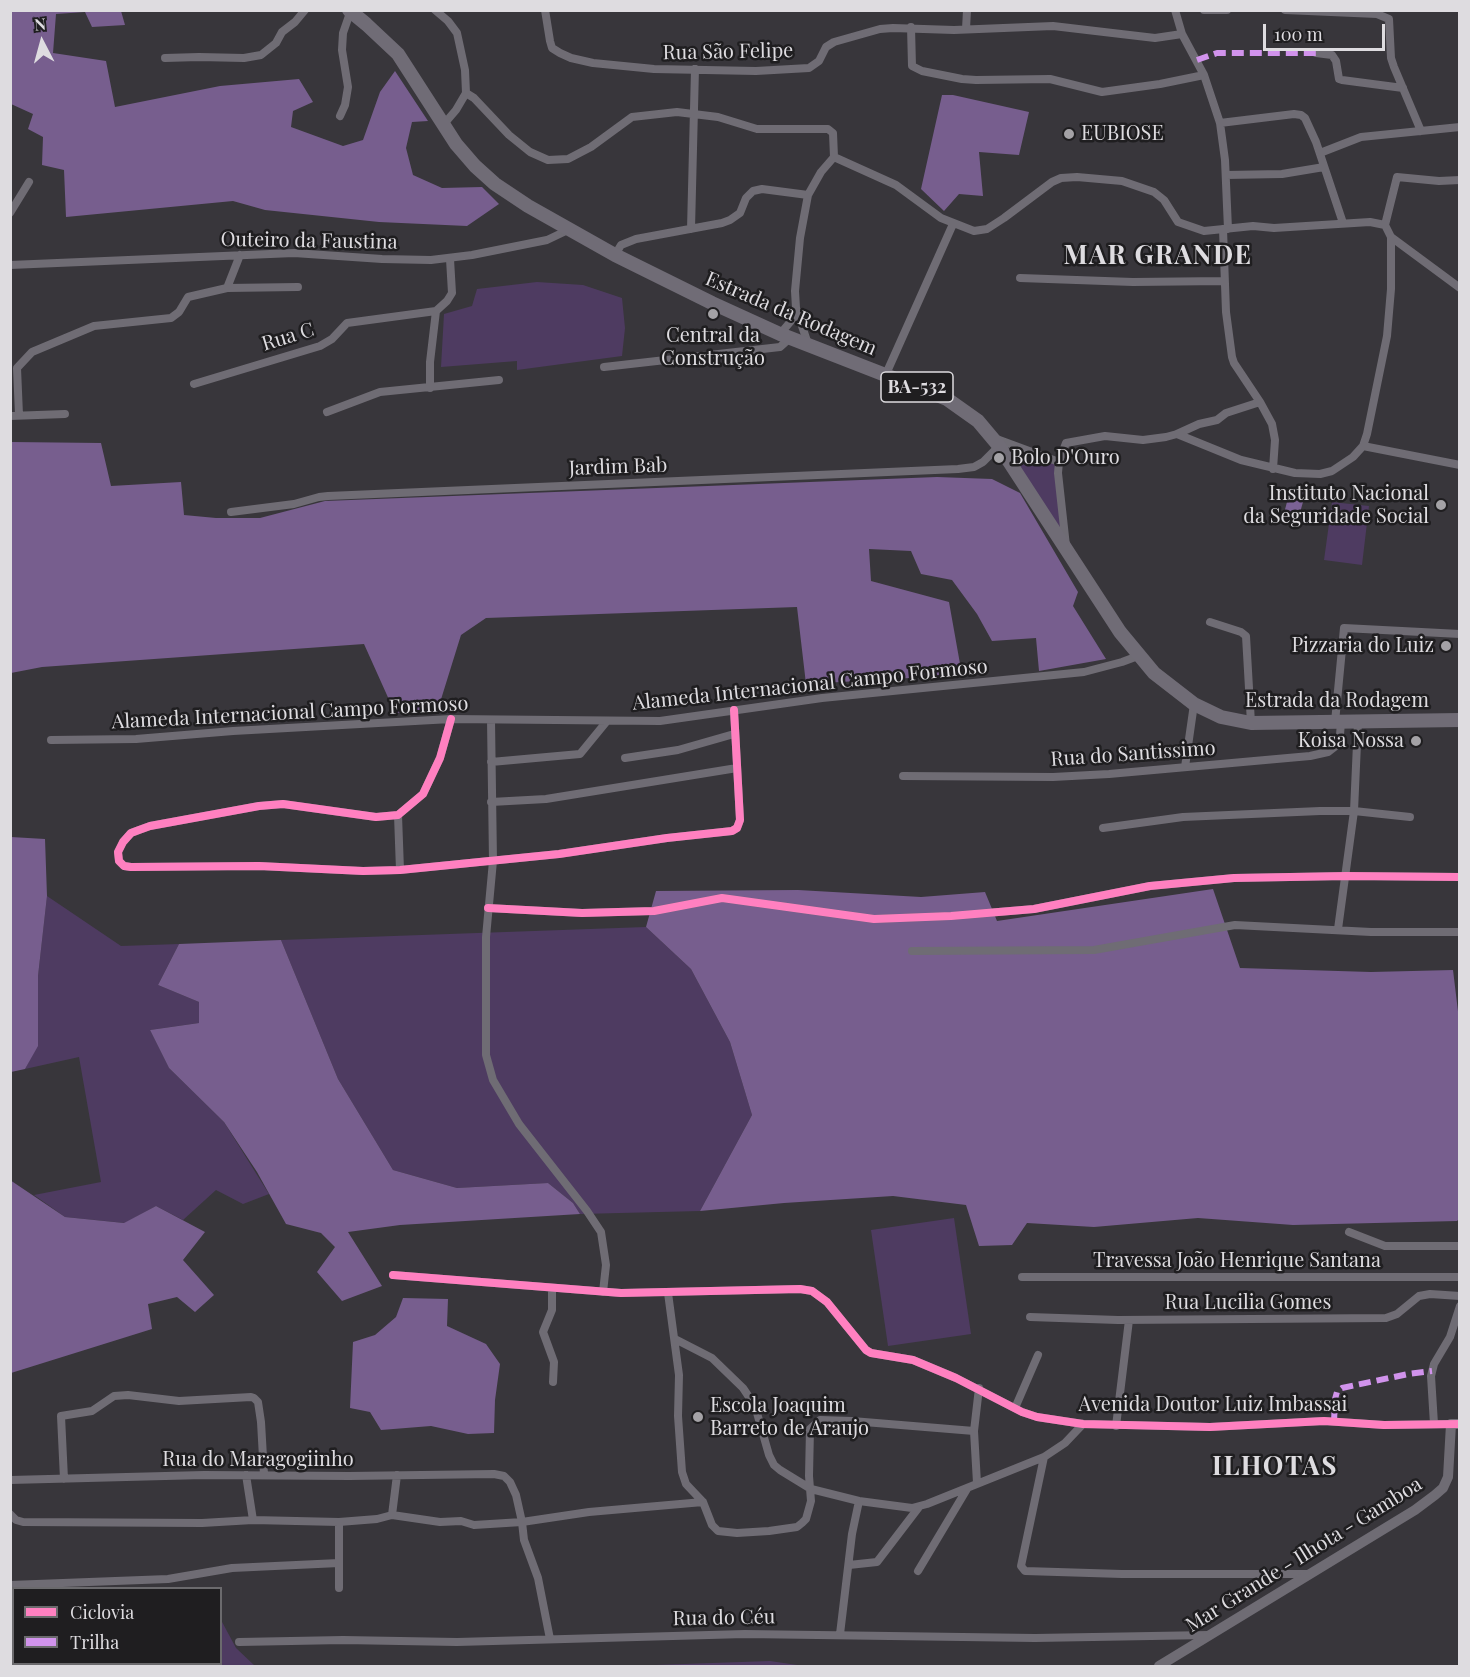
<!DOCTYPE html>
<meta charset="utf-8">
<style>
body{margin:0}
#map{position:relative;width:1470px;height:1677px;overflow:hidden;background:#38363b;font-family:"Playfair Display",serif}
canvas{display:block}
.frame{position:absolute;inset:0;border:12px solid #dedce0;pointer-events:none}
.legend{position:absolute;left:12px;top:1587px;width:210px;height:78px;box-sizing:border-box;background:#1f1e20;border:2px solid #6b6a6d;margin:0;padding:8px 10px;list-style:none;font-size:18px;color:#dedce0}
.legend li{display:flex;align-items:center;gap:12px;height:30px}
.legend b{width:30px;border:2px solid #6b6a6d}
.north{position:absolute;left:12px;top:12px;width:60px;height:60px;-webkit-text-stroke:4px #1f1e20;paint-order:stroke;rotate:354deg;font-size:16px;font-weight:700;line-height:24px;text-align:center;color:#dedce0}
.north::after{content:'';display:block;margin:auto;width:21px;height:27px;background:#dedce0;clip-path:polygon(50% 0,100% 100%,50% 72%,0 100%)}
.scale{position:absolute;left:1263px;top:24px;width:122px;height:27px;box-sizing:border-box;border:3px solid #dedce0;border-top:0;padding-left:8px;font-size:18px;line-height:21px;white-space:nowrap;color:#dedce0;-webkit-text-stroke:4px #1f1e20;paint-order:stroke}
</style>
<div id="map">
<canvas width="1470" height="1677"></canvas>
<div class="frame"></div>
<ul class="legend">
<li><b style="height:8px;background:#ff80c0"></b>Ciclovia</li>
<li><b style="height:8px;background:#d193ec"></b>Trilha</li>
</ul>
<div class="north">N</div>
<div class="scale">100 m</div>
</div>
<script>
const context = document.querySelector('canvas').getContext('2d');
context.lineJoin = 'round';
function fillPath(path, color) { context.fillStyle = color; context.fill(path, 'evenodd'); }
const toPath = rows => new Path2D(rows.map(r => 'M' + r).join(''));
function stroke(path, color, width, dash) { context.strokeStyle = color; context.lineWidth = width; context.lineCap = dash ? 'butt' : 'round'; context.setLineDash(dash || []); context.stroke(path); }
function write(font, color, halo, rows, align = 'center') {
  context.font = font + ' "Playfair Display",serif'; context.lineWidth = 5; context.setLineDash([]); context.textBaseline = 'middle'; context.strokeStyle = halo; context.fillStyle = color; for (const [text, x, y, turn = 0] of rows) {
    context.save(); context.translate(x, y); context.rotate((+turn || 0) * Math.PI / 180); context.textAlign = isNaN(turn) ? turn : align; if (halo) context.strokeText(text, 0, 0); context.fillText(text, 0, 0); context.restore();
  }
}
fillPath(toPath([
 [537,282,583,285,622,298,625,328,622,356,517,370,517,361,441,367,444,314,472,306,477,289],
 [1020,452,1054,462,1060,495,1062,528,1058,529,1011,455],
 [1332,502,1369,506,1362,565,1324,560],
 [47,896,121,946,179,944,158,985,199,1002,199,1023,150,1030,169,1068,224,1122,269,1194,243,1204,216,1190,183,1220,156,1206,125,1223,65,1217,34,1195,101,1182,79,1057,25,1069,37,1046,38,976],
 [646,927,691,969,730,1042,752,1115,700,1211,580,1214,573,1203,548,1183,457,1188,393,1170,338,1079,281,940],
 [954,1218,971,1334,888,1346,871,1230],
 [10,1611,13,1611,14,1664,220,1664,221,1620,236,1648,255,1666,11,1666],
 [770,1661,804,1666,626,1666]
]), '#4e3b61');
fillPath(toPath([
 [11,10,121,11,125,25,92,27,85,12,56,14,53,53,106,61,115,107,220,86,299,79,313,102,293,111,291,127,343,146,363,140,380,92,395,71,428,121,412,122,406,148,413,175,442,188,482,187,499,204,467,226,379,222,265,210,233,201,66,217,64,170,42,165,43,137,28,129,33,114,11,104],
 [942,95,953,95,1029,112,1019,155,979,152,983,196,959,194,944,211,921,189],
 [11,442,101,443,111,486,181,482,184,515,216,518,260,518,325,501,937,477,992,479,1020,493,1078,592,1073,606,1106,659,1039,671,1036,638,992,641,977,614,952,580,921,574,911,551,869,549,871,581,949,602,962,675,806,684,797,607,486,618,461,635,438,709,395,713,364,644,42,667,11,673],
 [11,837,45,839,47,896,38,976,38,1046,25,1069,11,1072],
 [1213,889,1240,968,1371,972,1453,970,1460,1028,1459,1219,1457,1221,1293,1225,1198,1218,1094,1227,1027,1223,1012,1245,979,1246,966,1205,893,1196,784,1203,700,1211,752,1115,730,1042,691,969,646,927,656,891,798,890,921,897,985,892,997,921],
 [281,940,338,1079,393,1170,457,1188,548,1183,573,1203,580,1214,400,1225,348,1232,382,1286,342,1301,317,1272,335,1247,321,1233,286,1224,257,1172,224,1122,169,1068,150,1030,199,1023,199,1002,158,985,179,944],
 [10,1180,65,1217,124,1223,156,1206,205,1232,183,1260,214,1295,195,1312,177,1297,148,1304,152,1329,11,1373],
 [403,1298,448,1299,447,1326,486,1344,500,1364,495,1400,494,1433,468,1434,431,1426,381,1430,370,1412,350,1408,353,1342,375,1335,396,1317]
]), '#775e8e');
fillPath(toPath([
 [1291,487,1306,491,1298,520,1283,517]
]), '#7b6295');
stroke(toPath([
 [435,10,448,21,457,33,465,70,466,93,456,110,444,124],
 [545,10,550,41,552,48,560,53,571,58,593,63,654,69,756,71,809,68,819,61,826,47,834,42,880,29,893,28,954,30,1053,26,1155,38,1182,34],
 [1175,10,1182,34,1204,75,1220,123,1225,160,1228,229],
 [1204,10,1227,10],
 [1285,10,1377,14,1389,19,1391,58,1394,67,1421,131],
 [911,27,912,66,922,71,962,79,976,80,1050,79,1102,92,1160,84,1204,75],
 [966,29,967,10],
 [1316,53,1332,55,1336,61,1339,79,1342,80,1403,88],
 [165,58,199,57,244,58,261,55,276,43,282,32,295,22,305,10],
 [466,93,474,98,509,135,530,152,548,160,568,159,591,147,632,117,677,112,718,117,757,129,828,129,833,133,834,157],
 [340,116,345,105,348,87,342,50,343,33,351,10],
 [1220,123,1294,114,1301,115,1305,118,1316,142,1343,223],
 [1320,153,1361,137,1460,127],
 [834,157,896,185,941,218,974,231,987,229,1004,218,1052,182,1061,178,1077,177,1122,181,1154,192,1164,200,1178,222,1204,231,1253,226,1274,228,1370,222,1385,225],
 [1226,175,1282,174,1324,167],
 [1460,180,1439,181,1397,177,1385,225,1391,237,1460,288],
 [10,213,29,182],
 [691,229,695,69],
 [1223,229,1226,312,1232,357,1234,363,1260,402,1272,424,1275,440,1273,469],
 [615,255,621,245,636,239,722,223,730,220,740,213,746,198,753,191,762,189,808,195],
 [10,265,294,253,382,259,431,260,472,255,547,240,568,230],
 [1020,278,1133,282,1224,281],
 [227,288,298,287],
 [780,334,797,314],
 [808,344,796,308,795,291,800,238,808,195,821,172,834,157],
 [604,367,780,347,790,338],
 [886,374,953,224],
 [194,384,320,346,332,339,347,323,436,311,447,301,452,293,450,259],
 [430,388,430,362,436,311],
 [327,412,380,392,499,380],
 [19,415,17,368,32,352,94,326,171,318,179,312,188,297,227,288,240,255],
 [10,416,65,414],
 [1177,434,1241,460,1295,473,1320,474,1332,471,1353,457,1363,446,1367,434,1387,336,1391,289,1391,237],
 [994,438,1059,462],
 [1363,446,1460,465],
 [231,512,294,504,319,497,328,496,958,469,974,467,983,462,999,446],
 [1066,546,1058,473,1059,462,1066,443,1105,436,1143,440,1166,437,1177,434,1199,424,1217,420,1226,413,1260,402],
 [1210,622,1241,632,1246,636,1251,723],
 [451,719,440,758,423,794,398,815,376,817,283,804,259,806,150,826,139,830,131,833,123,842,118,852,119,861,124,866,131,867,259,866,363,871,400,870,559,854,667,838,732,831,737,828,740,820,734,710],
 [491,720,493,861,486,937,486,1055,493,1080,519,1124,587,1211,601,1232,606,1265,603,1292],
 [1335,722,1344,628,1460,634],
 [51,740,136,739,233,731,451,719,660,721,822,698,1084,672,1122,662,1138,656],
 [625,758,678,750,734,734],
 [491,762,580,754,607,721],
 [1185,767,1194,704],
 [903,776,1053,777,1109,774,1310,756,1328,752,1337,745,1340,735,1341,722],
 [491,802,546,799,737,768],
 [398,815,400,870],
 [1103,828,1183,817,1320,811,1354,811,1410,817],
 [488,908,582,913,654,911,722,898,874,919,951,916,1034,909,1150,886,1234,878,1346,876,1460,877],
 [1338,929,1354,811,1358,721],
 [912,951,1094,950,1235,925,1371,932,1460,932],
 [1349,1232,1385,1246,1460,1246],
 [393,1275,621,1293,800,1289,812,1291,827,1302,866,1350,871,1353,913,1360,956,1378,1022,1412,1037,1417,1083,1424,1210,1427,1324,1421,1384,1425,1451,1424],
 [1022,1277,1460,1277],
 [552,1289,552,1310,543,1332,554,1362,553,1382],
 [668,1293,679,1375,678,1416,682,1472,686,1484,703,1502,712,1525,718,1531,737,1533,769,1531,797,1527,802,1523,806,1519,811,1501,809,1476,810,1429,820,1420,852,1421,974,1431],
 [1030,1317,1118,1320,1386,1318,1397,1314,1419,1296,1430,1294,1460,1296],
 [675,1339,712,1358,743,1388,755,1406,769,1455,774,1465,780,1470,811,1489,859,1501,912,1508,927,1504,1044,1457,1065,1443,1083,1424],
 [1015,1408,1038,1355],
 [1434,1424,1431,1376,1434,1364,1450,1337,1460,1306],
 [1116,1426,1129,1320],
 [1044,1457,1021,1566,1025,1571,1122,1574,1310,1574],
 [246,1475,253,1520],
 [64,1479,61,1416,92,1411,114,1396,128,1395,179,1401,251,1397,254,1398,258,1402,261,1422,264,1475],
 [10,1480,204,1475,349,1476,494,1474,504,1476,510,1482,516,1495,522,1522,589,1512,703,1502],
 [977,1483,974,1431,979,1388],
 [10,1514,16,1520,23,1522,202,1523,253,1520,339,1522,377,1519,392,1515,397,1475],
 [392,1515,440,1522,461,1521,474,1525,522,1522,524,1540,538,1578,550,1639],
 [339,1522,339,1588],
 [849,1565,877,1562,919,1507],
 [918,1571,967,1489],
 [10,1585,168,1579,232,1568,339,1563],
 [840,1634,852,1534,859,1501],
 [239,1642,343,1640,457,1642,745,1634,1035,1638,1209,1635]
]), '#6f6c74', 8);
stroke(toPath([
 [1159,1666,1415,1510,1435,1495,1443,1488,1448,1477,1451,1424,1460,1424]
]), '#6f6c74', 10);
stroke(toPath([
 [349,10,366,24,398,54,456,144,475,166,495,184,528,206,615,255,712,303,780,334,947,399,978,421,999,446,1120,632,1154,673,1194,704,1221,717,1251,723,1460,720]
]), '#706c76', 14);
stroke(toPath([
 [1197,60,1217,53,1316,53],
 [1334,1422,1335,1399,1337,1392,1342,1388,1408,1374,1432,1371]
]), '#d193ec', 6, [12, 6]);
stroke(toPath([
 [451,719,440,758,423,794,398,815,376,817,283,804,259,806,150,826,139,830,131,833,123,842,118,852,119,861,124,866,131,867,259,866,363,871,400,870,559,854,667,838,732,831,737,828,740,820,734,710],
 [488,908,582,913,654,911,722,898,874,919,951,916,1034,909,1150,886,1234,878,1346,876,1460,877],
 [393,1275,621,1293,800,1289,812,1291,827,1302,866,1350,871,1353,913,1360,956,1378,1022,1412,1037,1417,1083,1424,1210,1427,1324,1421,1384,1425,1460,1424]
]), '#ff80c0', 8);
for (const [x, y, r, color] of [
 [1069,134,6,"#a4a2a6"],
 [713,314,6,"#a4a2a6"],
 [999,458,6,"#a4a2a6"],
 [1441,505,6,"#a4a2a6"],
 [1446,646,6,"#a4a2a6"],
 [1416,741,6,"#a4a2a6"],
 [698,1417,6,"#a4a2a6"]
]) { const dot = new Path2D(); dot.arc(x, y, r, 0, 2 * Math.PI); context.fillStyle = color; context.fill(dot); stroke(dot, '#1f1e20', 2); }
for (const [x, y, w] of [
 [917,387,72]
]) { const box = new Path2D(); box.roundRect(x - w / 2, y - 15, w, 30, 4.5); context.fillStyle = '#1f1e20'; context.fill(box); stroke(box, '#dedce0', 1.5); }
write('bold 18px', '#dedce0', null, [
 ["BA-532",917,387]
]);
write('20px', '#dedce0', '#1f1e20', [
 ["Rua São Felipe",728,52,-1],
 ["Outeiro da Faustina",309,241,1],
 ["Estrada da Rodagem",791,314,23],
 ["Rua C",288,337,-17],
 ["Jardim Bab",618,467,-2],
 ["Alameda Internacional Campo Formoso",810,685,-6],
 ["Estrada da Rodagem",1337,701],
 ["Alameda Internacional Campo Formoso",290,713,-3],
 ["Rua do Santissimo",1133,754,-4],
 ["Travessa João Henrique Santana",1237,1261],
 ["Rua Lucilia Gomes",1248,1303],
 ["Avenida Doutor Luiz Imbassai",1213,1405],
 ["Rua do Maragogiinho",258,1460],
 ["Mar Grande - Ilhota - Gamboa",1304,1555,-32],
 ["Rua do Céu",724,1618,-1]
]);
write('20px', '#dedce0', '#1f1e20', [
 ["EUBIOSE",1081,134],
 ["Central da",713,336,"center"],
 ["Construção",713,359,"center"],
 ["Bolo D'Ouro",1011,458],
 ["Instituto Nacional",1429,494,"right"],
 ["da Seguridade Social",1429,517,"right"],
 ["Pizzaria do Luiz",1434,646,"right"],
 ["Koisa Nossa",1404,741,"right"],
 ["Escola Joaquim",710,1406],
 ["Barreto de Araujo",710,1429]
], 'left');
context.letterSpacing = '1.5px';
write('bold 26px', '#dedce0', '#1f1e20', [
 ["MAR GRANDE",1158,256],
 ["ILHOTAS",1275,1467]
]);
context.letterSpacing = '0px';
</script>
